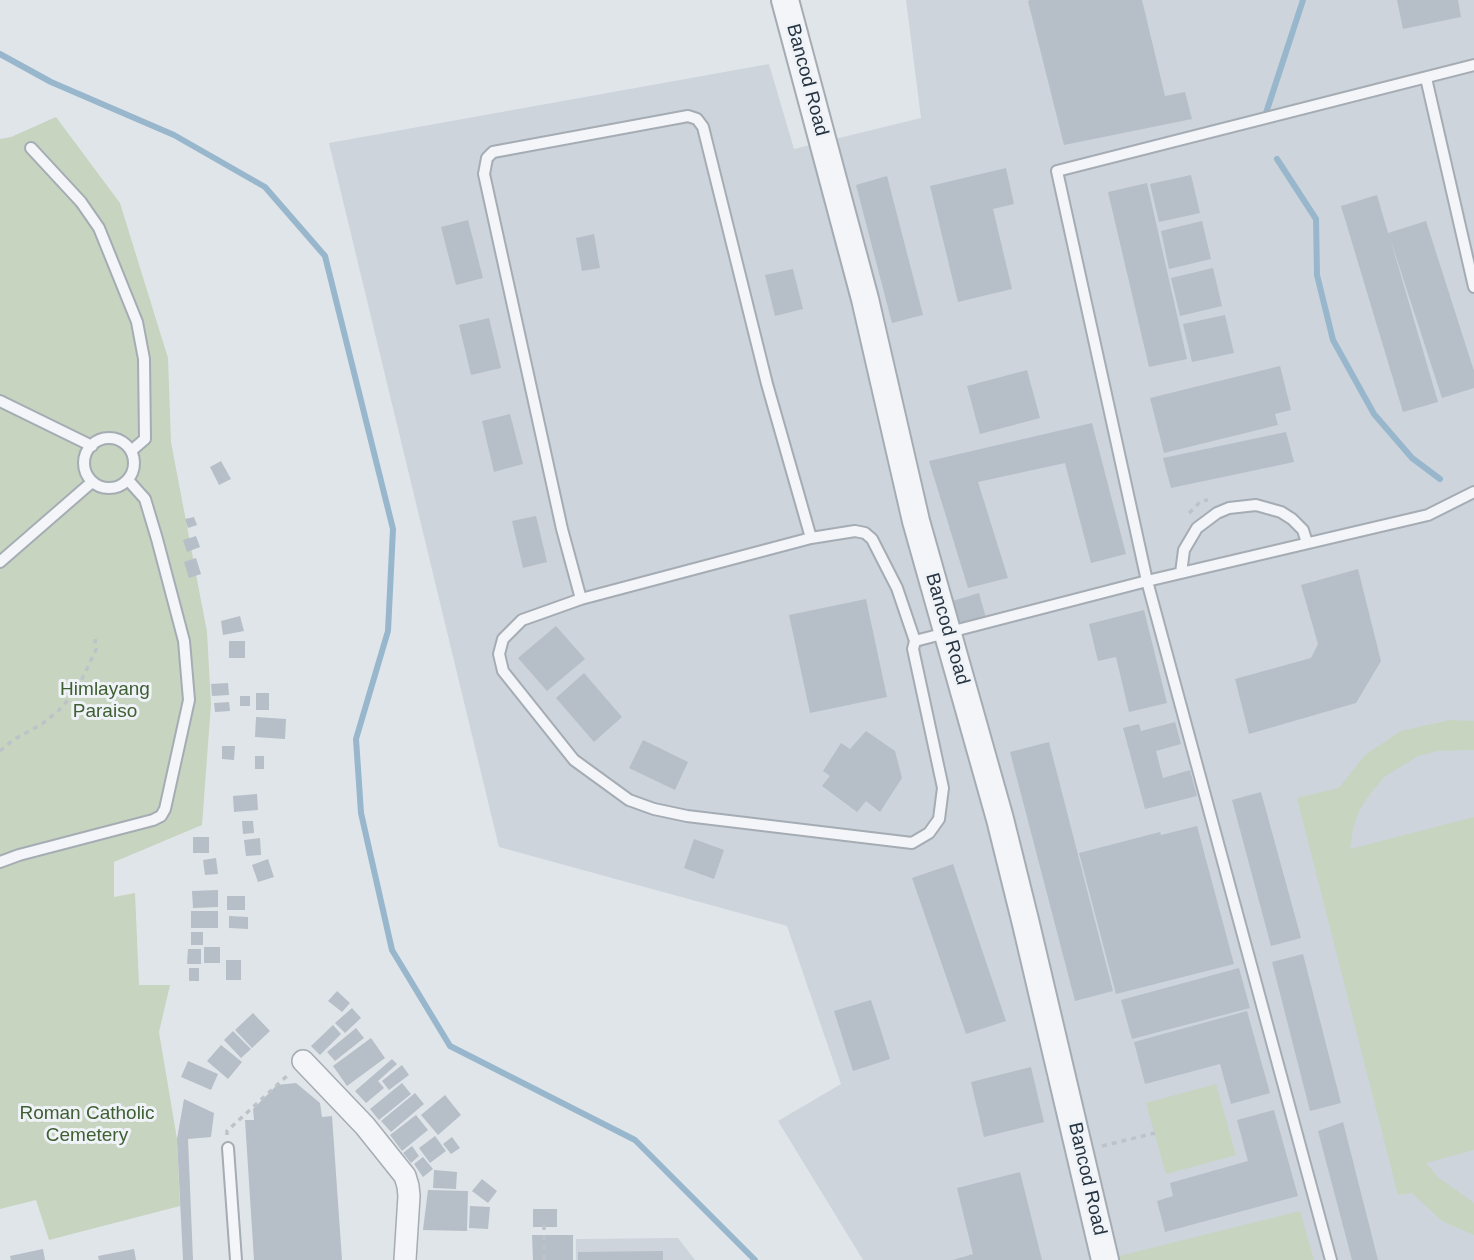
<!DOCTYPE html>
<style>
body{margin:0}
canvas{display:block;background:#e0e5ea}
</style>
<canvas width="1474" height="1260"></canvas>
<script>
const context = document.querySelector('canvas').getContext('2d');
context.lineJoin = 'round';
function fillPath(path, color) { context.fillStyle = color; context.fill(path, 'evenodd'); }
const toPath = rows => new Path2D(rows.map(r => 'M' + r).join(''));
function stroke(path, color, width, dash) { context.strokeStyle = color; context.lineWidth = width; context.lineCap = dash ? 'butt' : 'round'; context.setLineDash(dash || []); context.stroke(path); }
function write(font, color, halo, rows, align = 'center') {
  context.font = font + ' Helvetica,sans-serif'; context.lineWidth = 6; context.setLineDash([]); context.textBaseline = 'middle'; context.strokeStyle = halo; context.fillStyle = color; for (const [text, x, y, turn = 0] of rows) {
    context.save(); context.translate(x, y); context.rotate((+turn || 0) * Math.PI / 180); context.textAlign = isNaN(turn) ? turn : align; if (halo) context.strokeText(text, 0, 0); context.fillText(text, 0, 0); context.restore();
  }
}
fillPath(toPath([
 [906,0,1474,0,1474,1260,863,1260,778,1121,841,1084,787,926,499,847,329,143,769,64,794,149,921,118],
 [678,1238,695,1260,576,1260,576,1239]
]), '#cdd4dc');
fillPath(toPath([
 [56,117,120,203,168,358,171,442,207,632,211,704,202,825,114,862,114,897,135,893,139,985,170,985,159,1032,177,1139,180,1206,49,1240,36,1200,0,1209,0,139,11,137],
 [1450,720,1474,721,1474,750,1438,751,1418,756,1384,777,1370,794,1360,809,1353,828,1350,849,1474,817,1474,1150,1426,1163,1439,1178,1474,1203,1474,1235,1442,1221,1412,1193,1398,1195,1297,798,1339,788,1365,755,1401,731],
 [1216,1084,1236,1155,1166,1174,1146,1103],
 [1300,1211,1314,1260,1120,1260,1119,1256]
]), '#c7d4c0');
stroke(toPath([
 [0,54,51,82,174,135,265,187,325,256,393,529,388,631,356,739,361,813,392,950,450,1046,635,1140,755,1260],
 [1266,113,1303,0],
 [1277,159,1316,219,1317,275,1333,340,1374,414,1412,458,1440,479]
]), '#98b7cc', 6);
fillPath(toPath([
 [1030,0,1142,0,1165,96,1185,92,1192,119,1064,145,1028,1],
 [1397,0,1458,0,1461,17,1403,29],
 [1006,168,1014,204,993,209,1012,289,958,302,930,186],
 [1191,175,1200,213,1159,222,1150,184],
 [887,176,923,315,892,323,856,185],
 [1147,183,1187,359,1149,367,1108,192],
 [1377,195,1388,233,1426,221,1474,371,1474,388,1442,398,1390,238,1438,402,1403,412,1341,206],
 [468,220,483,278,456,285,441,227],
 [1202,221,1211,259,1169,269,1161,231],
 [594,234,600,268,582,271,576,238],
 [1213,268,1222,306,1180,316,1171,278],
 [793,269,803,309,775,316,765,275],
 [1225,315,1234,353,1192,362,1183,324],
 [489,318,501,368,471,375,459,325],
 [1280,366,1291,410,1275,414,1278,425,1164,453,1150,398],
 [1027,370,1040,418,980,434,967,386],
 [510,414,523,464,494,472,482,421],
 [1092,423,1126,554,1091,563,1065,463,978,482,1008,578,968,588,929,461],
 [1286,432,1294,462,1171,488,1163,458],
 [221,461,231,479,219,485,210,467],
 [536,516,547,562,523,568,512,521],
 [194,517,197,525,188,528,185,519],
 [196,536,200,547,187,552,183,540],
 [196,558,201,574,189,578,184,562],
 [1358,569,1381,661,1356,703,1249,734,1235,679,1311,658,1318,644,1301,585],
 [979,593,986,618,956,626,949,602],
 [866,599,887,697,810,713,789,615],
 [1144,610,1167,703,1129,712,1116,657,1098,661,1089,624],
 [240,616,244,631,223,635,221,621],
 [556,626,585,659,547,691,518,658],
 [229,641,245,641,245,658,229,658],
 [584,673,622,717,594,742,556,698],
 [228,683,229,695,212,696,211,684],
 [256,693,269,693,269,710,256,710],
 [240,696,250,696,250,706,240,706],
 [229,702,230,711,215,712,214,703],
 [256,717,286,719,285,739,255,737],
 [1175,722,1181,744,1156,751,1163,778,1190,770,1197,796,1145,809,1123,728,1139,724,1141,731],
 [866,731,895,751,902,778,880,812,866,801,857,812,822,786,830,776,823,771,841,743,850,749],
 [643,740,688,762,675,790,629,768],
 [1049,742,1113,991,1075,1001,1010,752],
 [222,746,235,746,234,760,222,759],
 [255,756,264,756,264,769,255,769],
 [1261,792,1301,938,1271,946,1232,800],
 [257,794,258,810,234,812,233,796],
 [242,821,253,821,254,833,243,834],
 [1197,826,1234,964,1116,994,1079,853,1160,832,1161,835],
 [193,837,209,837,209,853,193,853],
 [260,838,261,855,246,856,244,840],
 [694,839,724,850,714,879,684,868],
 [216,858,218,874,205,875,203,860],
 [268,859,274,877,258,882,252,865],
 [953,864,1006,1021,966,1034,912,878],
 [218,890,218,907,193,908,192,891],
 [227,896,245,896,245,910,227,910],
 [191,911,218,911,218,928,191,928],
 [229,916,248,917,248,929,229,928],
 [191,932,203,932,203,945,191,945],
 [204,947,220,947,220,963,204,963],
 [188,949,201,949,201,964,187,964],
 [1303,954,1341,1103,1310,1111,1272,962],
 [226,960,241,960,241,980,226,980],
 [189,968,199,968,199,981,189,981],
 [1239,968,1250,1008,1132,1039,1121,1000],
 [337,991,350,1003,342,1012,328,1001],
 [871,1000,890,1059,853,1071,834,1011],
 [352,1008,361,1018,345,1033,335,1023],
 [1247,1011,1270,1093,1231,1104,1220,1064,1145,1084,1134,1042],
 [253,1013,270,1031,252,1048,235,1030],
 [333,1025,341,1034,320,1055,311,1046],
 [356,1028,364,1038,335,1061,327,1052],
 [233,1031,251,1049,241,1058,224,1040],
 [371,1038,385,1058,347,1086,333,1066],
 [221,1045,242,1062,228,1079,207,1061],
 [392,1059,397,1064,378,1081,384,1088,366,1103,355,1091],
 [188,1061,218,1074,211,1090,181,1077],
 [402,1065,409,1075,389,1090,382,1081],
 [1031,1067,1044,1122,984,1137,971,1082],
 [296,1083,320,1103,322,1117,332,1116,342,1260,254,1260,245,1120,254,1120,253,1109,277,1085],
 [402,1083,411,1094,379,1120,370,1109],
 [415,1093,424,1104,391,1132,381,1121],
 [445,1095,461,1115,438,1135,421,1115],
 [184,1099,214,1113,211,1137,188,1139,193,1260,183,1260,177,1139],
 [1274,1110,1298,1196,1165,1232,1157,1201,1173,1196,1170,1183,1248,1161,1237,1120],
 [416,1115,428,1130,402,1151,390,1135],
 [1343,1122,1378,1260,1352,1260,1318,1131],
 [435,1136,446,1151,430,1163,419,1148],
 [452,1137,460,1148,451,1154,443,1144],
 [412,1146,419,1156,411,1163,403,1153],
 [423,1157,433,1169,423,1177,414,1164],
 [434,1170,457,1172,456,1189,433,1188],
 [1020,1172,1042,1260,953,1260,973,1254,957,1188],
 [482,1179,497,1191,488,1203,472,1191],
 [428,1190,468,1191,467,1231,423,1230],
 [470,1206,490,1207,488,1229,469,1228],
 [533,1209,557,1209,557,1227,533,1227],
 [532,1235,573,1235,573,1260,533,1260],
 [43,1249,45,1260,11,1260,10,1256],
 [134,1249,136,1260,99,1260,98,1256],
 [663,1251,663,1260,578,1260,578,1252]
]), '#b6bec7');
const service = toPath([
 [1426,78,1474,287],
 [31,148,81,202,99,228,137,322,144,359,145,439,131,451],
 [0,401,92,446],
 '84 463a25 25 0 1 1 50 0a25 25 0 1 1-50 0Z',
 [0,562,92,482],
 [1181,573,1184,550,1197,528,1217,513,1229,508,1256,505,1281,512,1292,519,1303,530,1307,543],
 [581,599,562,529,484,174,487,158,493,152,688,116,697,119,703,127,767,384,811,538],
 [915,641,897,588,872,539,865,533,855,531,811,538,581,599,522,620,503,639,499,654,503,671,574,760,629,800,654,809,687,816,912,843,929,833,939,819,943,788,913,649,915,641,1147,581,1428,515,1474,492],
 [0,862,19,855,153,820,161,816,165,809,189,700,184,641,157,539,145,499,128,480],
 [228,1148,236,1260],
 [1331,1260,1147,581,1057,171,1474,65]
]);
const minor = toPath([
 [303,1061,365,1126,405,1176,408,1186,409,1196,405,1260]
]);
const tertiary = toPath([
 [785,0,865,299,916,521,1000,819,1026,924,1105,1260]
]);
stroke(service, '#a5acb4', 14);
stroke(minor, '#a5acb4', 24);
stroke(tertiary, '#a5acb4', 30);
stroke(toPath([
 [1189,513,1201,501,1208,500],
 [0,751,13,740,42,724,58,711,69,699,81,681,96,650,95,639],
 [227,1135,227,1131,288,1075],
 [1102,1146,1155,1133],
 [544,1225,544,1260]
]), '#bec3c9', 3.5, [5, 5]);
stroke(service, '#f3f5f8', 10);
stroke(minor, '#f3f5f8', 21);
stroke(tertiary, '#f3f5f8', 26);
write('19px', '#273442', '#eff3f7', [
 ["Bancod Road",807,80,75],
 ["Bancod Road",947,629,74],
 ["Bancod Road",1087,1179,77]
]);
write('19px', '#405f33', '#eff3f7', [
 ["Himlayang",105,690],
 ["Paraiso",105,712],
 ["Roman Catholic",87,1114],
 ["Cemetery",87,1136]
]);
</script>
